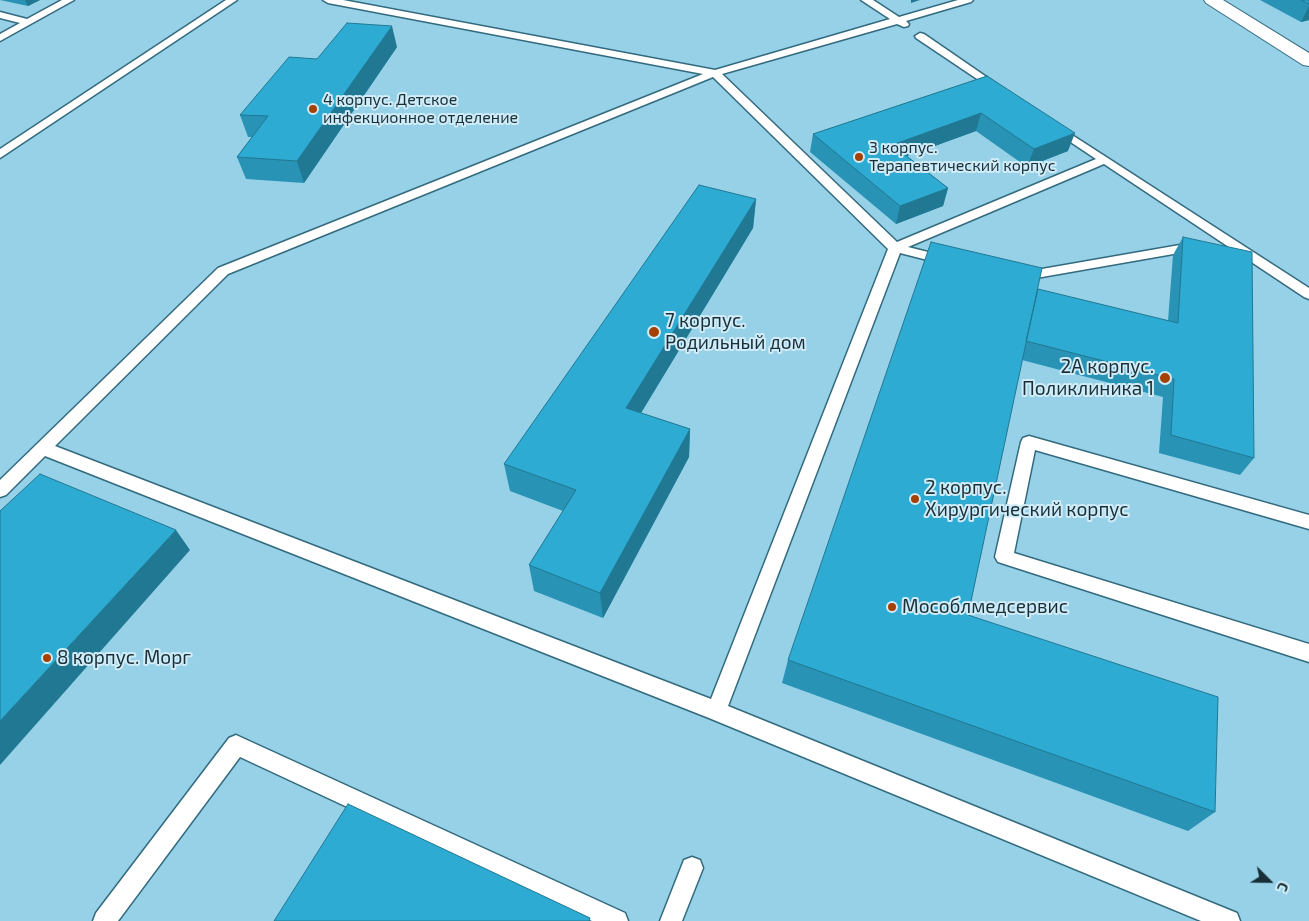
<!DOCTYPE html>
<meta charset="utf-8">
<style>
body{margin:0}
#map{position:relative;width:1309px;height:921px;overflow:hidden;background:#97d1e7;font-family:"Exo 2",sans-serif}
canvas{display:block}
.north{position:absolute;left:1244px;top:856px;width:50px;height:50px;-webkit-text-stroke:4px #d0ecf8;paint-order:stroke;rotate:113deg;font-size:14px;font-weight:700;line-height:20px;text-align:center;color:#182f38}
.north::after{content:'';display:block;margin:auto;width:18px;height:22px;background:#182f38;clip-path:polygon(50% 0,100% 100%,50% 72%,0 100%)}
</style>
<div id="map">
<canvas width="1309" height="921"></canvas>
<div class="north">С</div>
</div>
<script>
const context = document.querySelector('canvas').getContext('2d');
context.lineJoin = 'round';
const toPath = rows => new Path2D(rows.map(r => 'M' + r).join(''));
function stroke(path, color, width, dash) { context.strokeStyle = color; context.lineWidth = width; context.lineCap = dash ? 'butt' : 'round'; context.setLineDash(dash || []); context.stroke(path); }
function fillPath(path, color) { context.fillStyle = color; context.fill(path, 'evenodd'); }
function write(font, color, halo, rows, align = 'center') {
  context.font = font + ' "Exo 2",sans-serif'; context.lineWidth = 4; context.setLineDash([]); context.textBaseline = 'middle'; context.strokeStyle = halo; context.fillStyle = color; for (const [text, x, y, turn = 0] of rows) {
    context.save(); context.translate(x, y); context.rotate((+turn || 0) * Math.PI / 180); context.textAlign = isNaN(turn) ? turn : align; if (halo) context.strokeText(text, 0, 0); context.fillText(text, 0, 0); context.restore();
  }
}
const service = toPath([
 [62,0,74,0,0,41,0,34,20,23,0,18,0,12,27,19,62,0],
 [226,0,237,0,0,158,0,149,226,0],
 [323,0,343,0,715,70,890,19,861,0,873,0,899,17,958,0,973,0,971,2,906,21,909,24,908,26,904,27,897,24,722,74,897,242,1096,159,1051,129,1049,127,1051,125,1055,124,1309,288,1309,299,1304,297,1104,164,908,247,952,258,954,261,952,264,947,265,900,253,728,706,1237,913,1240,921,1201,921,709,718,45,456,6,495,0,497,0,480,218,268,703,74,328,3,323,0],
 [713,77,888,249,711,699,55,446,228,274,713,77],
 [920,33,924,34,1004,89,999,92,995,91,916,38,915,36,920,33],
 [1197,242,1204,246,1202,249,1019,281,1014,280,1012,277,1014,274,1019,273,1197,242],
 [1029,436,1309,515,1309,529,1035,450,1014,553,1309,644,1309,662,998,562,995,557,1021,442,1023,438,1029,436],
 [236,735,625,913,628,921,592,921,240,757,118,921,93,921,96,913,229,738,236,735],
 [692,857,700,860,703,868,682,921,660,921,684,860,692,857]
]);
const tertiary = toPath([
 [1204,0,1223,0,1309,53,1309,66,1303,65,1206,3,1204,0]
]);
stroke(service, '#326a7e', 3);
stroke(tertiary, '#326a7e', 2);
fillPath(service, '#fff');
fillPath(tertiary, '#fff');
fillPath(toPath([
 [0,0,40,0,28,6],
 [1260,0,1309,0,1309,20,1301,22],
 [397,47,304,183,246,179,237,157,252,137,248,137,240,115,317,59],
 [987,76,1068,151,1027,167,976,131,907,156,948,188,943,206,896,224,810,152,813,134],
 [756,199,753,228,641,413,690,429,689,457,603,618,534,591,529,565,563,511,510,491,504,464],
 [1183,237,1254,458,1240,475,1159,453,1163,397,1022,360,968,615,1215,812,1188,831,782,683,788,660,1038,289,1168,321,1173,255]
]), '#2893b5');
fillPath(toPath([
 [25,0,40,0,28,6],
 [911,0,920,0,911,3],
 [1309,6,1309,20,1301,22],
 [392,26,397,47,304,183,297,161],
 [981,113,976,131,888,163,892,145],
 [1075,133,1068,151,1027,167,1034,149],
 [948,188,943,206,896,224,900,206],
 [756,199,753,228,627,436,626,408],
 [690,429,689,457,603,618,600,593],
 [176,530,190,550,0,765,0,721]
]), '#207893');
const building = toPath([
 [1301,0,1309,0,1309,4,1301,0],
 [347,23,392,26,297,161,237,157,268,116,240,115,289,57,317,59,347,23],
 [987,76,1075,133,1034,149,981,113,892,145,948,188,900,206,813,134,987,76],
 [699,185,756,199,626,408,690,429,600,593,529,565,576,490,504,464,699,185],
 [1183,237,1252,252,1254,458,1171,435,1174,379,1026,341,1038,289,1178,323,1183,237],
 [931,242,1042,268,968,615,1218,697,1215,812,788,660,931,242],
 [40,474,176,530,0,721,0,511,40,474],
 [348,804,590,918,589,921,274,921,348,804]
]);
fillPath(building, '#2eabd2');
stroke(building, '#207893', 1);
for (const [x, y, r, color] of [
 [313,109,5,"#a44104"],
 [859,157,5,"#a44104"],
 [654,332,6,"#a44104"],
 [1165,378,6,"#a44104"],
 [915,499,5,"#a44104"],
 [892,607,5,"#a44104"],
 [47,658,5,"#a44104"]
]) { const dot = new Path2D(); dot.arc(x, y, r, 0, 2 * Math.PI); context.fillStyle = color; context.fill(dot); stroke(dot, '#d0ecf8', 2); }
write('16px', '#182f38', '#d0ecf8', [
 ["4 корпус. Детское",323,100],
 ["инфекционное отделение",323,118],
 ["3 корпус.",869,148],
 ["Терапевтический корпус",869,166]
], 'left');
write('19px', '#182f38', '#d0ecf8', [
 ["7 корпус.",665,321],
 ["Родильный дом",665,343],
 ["2А корпус.",1154,367,"right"],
 ["Поликлиника 1",1154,389,"right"],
 ["2 корпус.",925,488],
 ["Хирургический корпус",925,510],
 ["Мособлмедсервис",902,607],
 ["8 корпус. Морг",57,658]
], 'left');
</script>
